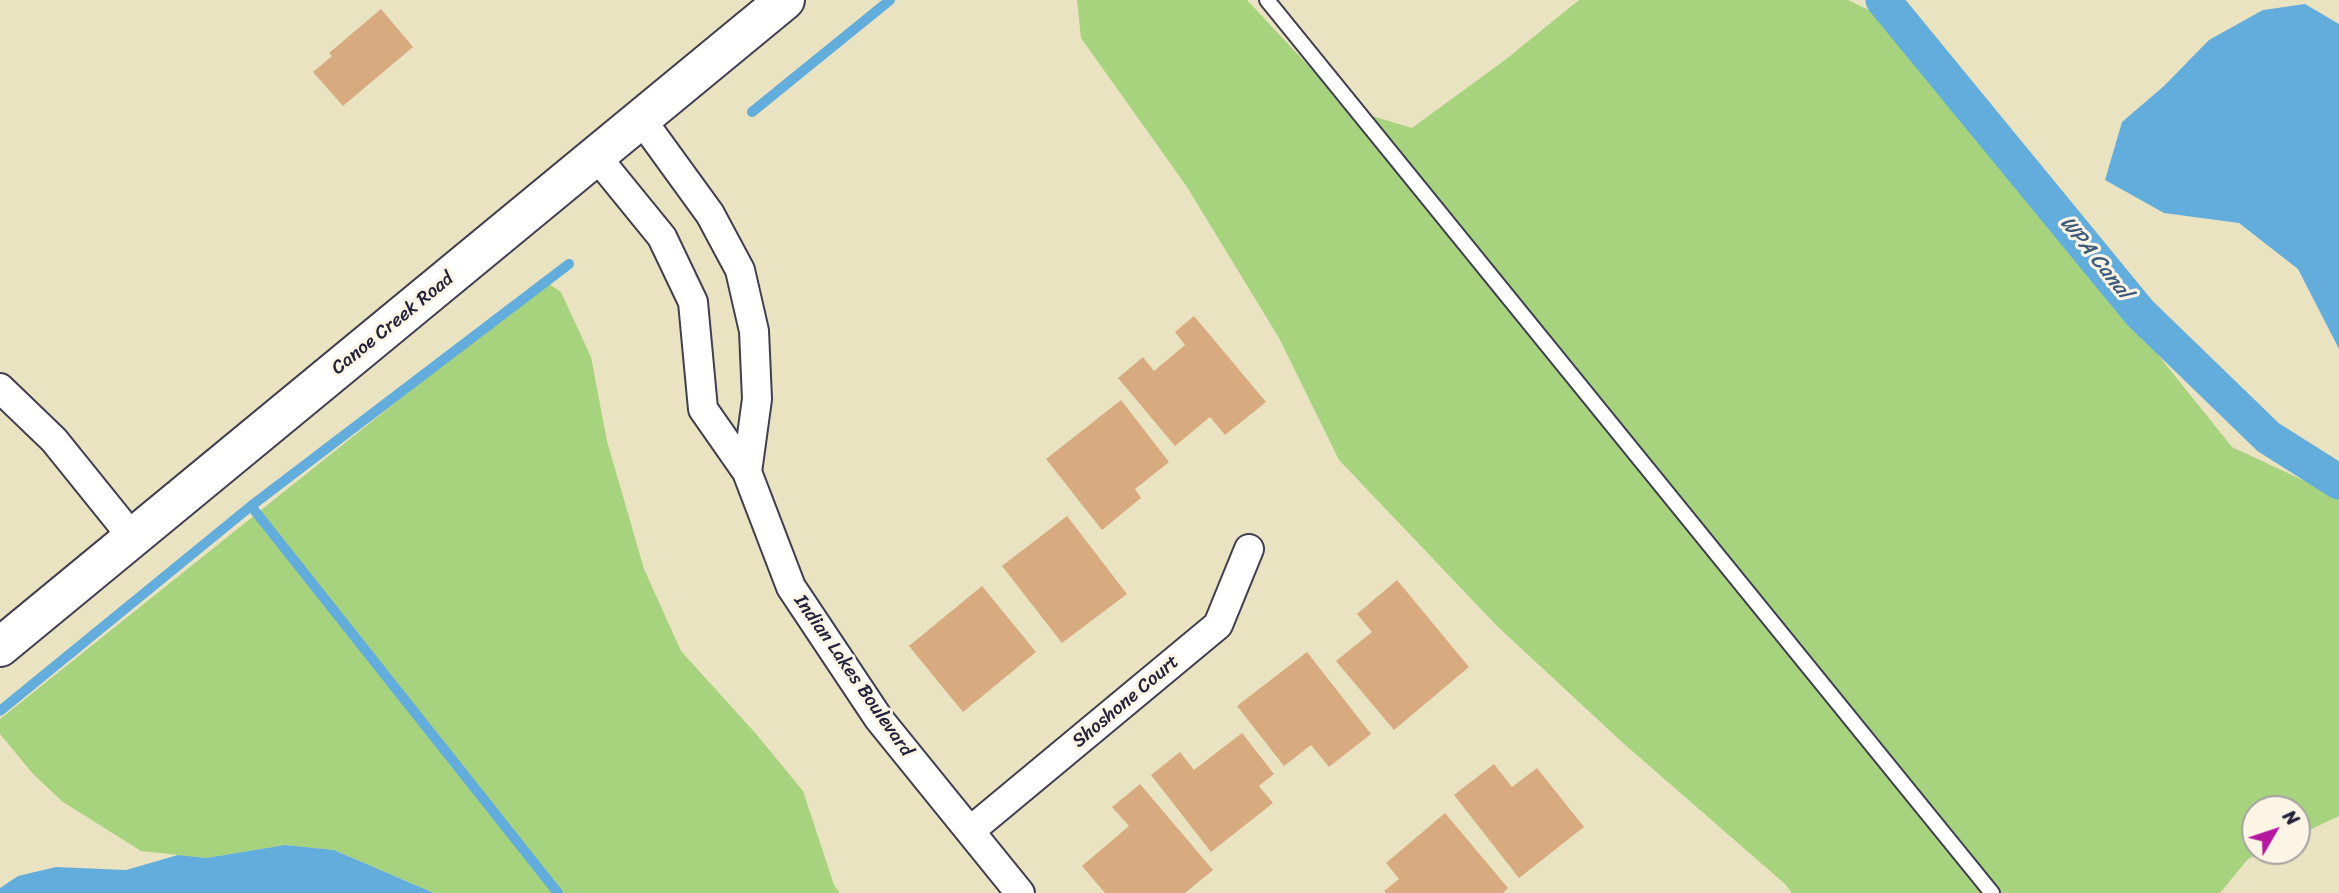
<!DOCTYPE html>
<style>
body{margin:0}
#map{position:relative;width:2339px;height:893px;overflow:hidden;background:#eae3c2;font-family:Sriracha,sans-serif}
canvas{display:block}
.north{position:absolute;left:2241px;top:795px;width:70px;height:70px;box-sizing:border-box;background:#fcf5e5;border:2px solid #a5a1a1;border-radius:50%;rotate:51deg;font-size:19px;font-weight:700;line-height:28px;text-align:center;color:#22223b}
.north::after{content:'';display:block;margin:auto;width:24px;height:32px;background:#b5179e;clip-path:polygon(50% 0,100% 100%,50% 72%,0 100%)}
</style>
<div id="map">
<canvas width="2339" height="893"></canvas>
<div class="north">N</div>
</div>
<script>
const context = document.querySelector('canvas').getContext('2d');
context.lineJoin = 'round';
function fillPath(path, color) { context.fillStyle = color; context.fill(path, 'evenodd'); }
const toPath = rows => new Path2D(rows.map(r => 'M' + r).join(''));
function stroke(path, color, width, dash) { context.strokeStyle = color; context.lineWidth = width; context.lineCap = dash ? 'butt' : 'round'; context.setLineDash(dash || []); context.stroke(path); }
function write(font, color, halo, rows, align = 'center') {
  context.font = font + ' Sriracha,sans-serif'; context.lineWidth = 6; context.setLineDash([]); context.textBaseline = 'middle'; context.strokeStyle = halo; context.fillStyle = color; for (const [text, x, y, turn = 0] of rows) {
    context.save(); context.translate(x, y); context.rotate((+turn || 0) * Math.PI / 180); context.textAlign = isNaN(turn) ? turn : align; if (halo) context.strokeText(text, 0, 0); context.fillText(text, 0, 0); context.restore();
  }
}
fillPath(toPath([
 [1077,0,1247,0,1349,109,1412,128,1505,60,1579,0,1848,0,1889,20,2232,447,2339,497,2339,816,2297,836,2297,809,2255,809,2255,851,2264,851,2248,859,2220,893,1792,893,1785,884,1623,743,1498,627,1339,460,1279,338,1187,187,1081,38],
 [546,282,561,292,591,357,607,441,644,569,681,651,757,735,803,791,834,885,840,893,434,893,334,850,285,845,206,858,141,851,63,802,33,774,0,734,0,719]
]), '#a7d37f');
fillPath(toPath([
 [2305,4,2339,24,2339,349,2298,269,2239,223,2164,213,2105,180,2122,122,2164,86,2209,40,2263,10],
 [285,845,334,850,434,893,0,893,0,888,18,876,56,867,126,870,178,855,206,858]
]), '#62addb');
stroke(toPath([
 [752,112,890,0],
 [0,711,251,506],
 [558,893,251,506,569,264]
]), '#62addb', 10);
stroke(toPath([
 [1883,0,2140,313,2268,437,2339,482]
]), '#62addb', 35);
fillPath(toPath([
 [381,9,413,47,343,106,313,72,332,56,329,53],
 [1194,316,1266,402,1225,435,1210,417,1175,446,1118,378,1143,357,1154,371,1185,345,1175,332],
 [1121,400,1169,462,1135,489,1141,498,1102,530,1046,459],
 [1067,516,1127,594,1062,643,1002,566],
 [1397,580,1469,667,1394,730,1336,661,1372,632,1357,614],
 [982,586,1036,652,963,712,909,646],
 [1307,652,1371,734,1329,767,1311,745,1284,766,1237,706],
 [1242,733,1274,774,1259,786,1273,803,1211,852,1151,775,1180,752,1194,770],
 [1494,764,1512,787,1537,768,1584,827,1519,878,1454,795],
 [1140,784,1213,870,1185,893,1105,893,1082,866,1129,826,1112,807],
 [1445,813,1508,888,1503,893,1386,893,1384,891,1399,879,1386,863]
]), '#d7ab7f');
const lane = toPath([
 [1267,0,1992,893]
]);
const street = toPath([
 [641,119,710,214,740,270,754,331,757,399,747,472],
 [596,156,662,237,693,302,703,409,747,472,791,587,879,719,1020,893],
 [0,388,54,440,133,538],
 [970,831,1218,625,1249,549]
]);
const secondary = toPath([
 [0,647,785,0]
]);
stroke(lane, '#403f4f', 18);
stroke(street, '#403f4f', 32);
stroke(secondary, '#403f4f', 42);
stroke(lane, '#fff', 14);
stroke(street, '#fff', 28);
stroke(secondary, '#fff', 38);
write('19px', '#22223b', '#fcf5e5', [
 ["Canoe Creek Road",393,324,-39],
 ["Indian Lakes Boulevard",853,676,55],
 ["Shoshone Court",1126,702,-40]
]);
write('italic 21px', '#3c5a7b', '#fcf5e5', [
 ["WPA Canal",2095,258,51]
]);
</script>
